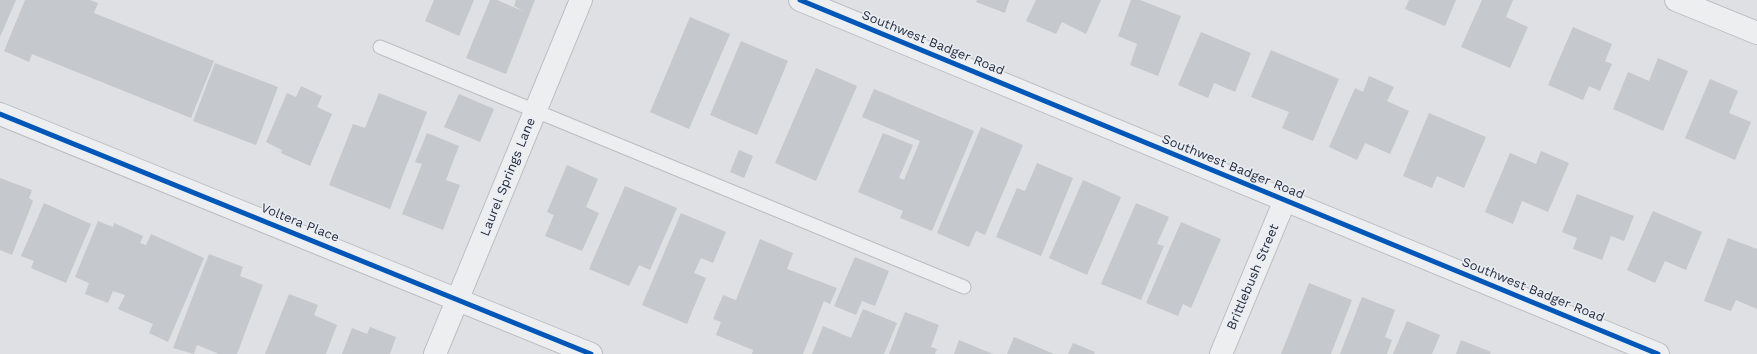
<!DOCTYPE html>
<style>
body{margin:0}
canvas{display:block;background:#dee0e3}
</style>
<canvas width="1757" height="354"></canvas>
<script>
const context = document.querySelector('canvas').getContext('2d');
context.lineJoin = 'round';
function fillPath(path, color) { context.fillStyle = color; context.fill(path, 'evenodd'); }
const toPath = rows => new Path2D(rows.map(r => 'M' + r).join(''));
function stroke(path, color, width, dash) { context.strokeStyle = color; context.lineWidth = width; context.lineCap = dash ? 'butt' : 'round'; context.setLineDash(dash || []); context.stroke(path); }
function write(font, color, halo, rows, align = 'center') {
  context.font = font + ' "Work Sans",sans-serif'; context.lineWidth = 3; context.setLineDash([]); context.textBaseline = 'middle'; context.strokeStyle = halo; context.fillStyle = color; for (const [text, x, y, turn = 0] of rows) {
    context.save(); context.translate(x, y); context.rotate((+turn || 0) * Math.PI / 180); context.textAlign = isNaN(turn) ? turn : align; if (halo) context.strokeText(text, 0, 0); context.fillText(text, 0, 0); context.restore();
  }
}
fillPath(toPath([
 [0,0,16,0,0,37],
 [25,0,90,0,98,3,94,13,214,61,191,118,32,54,29,62,4,51],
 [434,0,474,0,459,36,425,21],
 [490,0,497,0,525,12,514,6,516,0,535,0,506,74,466,58],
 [977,0,1009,0,1005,13,976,2],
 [1036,0,1101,0,1086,34,1062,22,1056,34,1026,21],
 [1131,0,1140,0,1181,16,1158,76,1130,65,1137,44,1118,36],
 [1409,0,1456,0,1445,26,1405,9],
 [1482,0,1513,0,1506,17,1528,27,1510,68,1461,47],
 [690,17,730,34,689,129,650,112],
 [1573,27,1612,44,1605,61,1612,64,1600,91,1589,86,1583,100,1548,85],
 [1201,32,1251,53,1235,92,1214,83,1208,98,1178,85],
 [741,41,788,61,757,135,710,115],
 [1271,50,1339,79,1313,141,1282,128,1289,112,1251,97],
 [1658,58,1688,71,1663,131,1613,109,1628,72,1649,81],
 [215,63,278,87,256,145,193,121],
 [816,68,857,86,816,181,775,163],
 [1369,76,1394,87,1387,101,1409,111,1390,154,1365,143,1357,160,1329,147,1355,88,1363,92],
 [1710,79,1738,91,1729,113,1751,122,1735,160,1685,138],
 [301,86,322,96,317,107,332,114,310,166,281,153,282,150,266,142,287,93,296,97],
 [874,89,974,131,932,231,900,218,903,211,858,192,883,133,913,145,899,178,904,180,920,141,862,117],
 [379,93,427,112,390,209,329,185,353,124,365,128],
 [459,94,494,109,480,142,444,127],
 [1429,113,1486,137,1464,188,1437,176,1432,188,1403,176],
 [981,127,1023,145,985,235,976,231,969,247,937,233],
 [427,133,459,146,446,180,460,185,443,230,402,214,422,164,415,162],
 [739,150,753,156,744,178,730,172],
 [1541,151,1569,163,1548,212,1522,201,1513,224,1485,212,1510,153,1536,164],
 [1037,163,1073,178,1041,256,996,237,1017,188,1025,191],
 [567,165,598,179,586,207,599,213,582,251,545,236,554,215,547,212],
 [0,178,32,190,29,198,33,201,12,255,0,250],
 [1083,180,1121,197,1087,275,1049,258],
 [625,186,677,208,650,270,639,265,629,286,589,269],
 [1577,194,1634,216,1624,241,1611,236,1602,260,1573,249,1577,238,1562,232],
 [44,203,91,224,66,283,31,268,34,261,21,256],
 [1136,203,1169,217,1157,244,1164,246,1141,300,1101,284],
 [1653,211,1702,232,1686,270,1665,261,1655,283,1627,270],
 [681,213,726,232,713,263,701,258,694,273,706,278,687,324,642,305],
 [98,221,113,227,114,223,143,236,140,243,146,245,151,234,204,258,168,342,149,333,153,324,118,309,125,295,113,291,108,303,85,294,89,283,75,277],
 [1181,222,1221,239,1191,308,1183,304,1178,316,1146,303],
 [1728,238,1757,249,1757,309,1736,300,1731,311,1704,301],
 [760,239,793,253,787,269,837,288,830,304,824,301,803,354,752,354,753,350,716,335,721,322,713,319,723,295,736,300],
 [209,254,243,267,240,276,263,285,237,354,219,354,197,345,194,354,173,348],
 [855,257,889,271,875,306,862,301,856,315,834,306],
 [1309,283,1352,300,1331,354,1281,354],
 [289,294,318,305,314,315,337,325,326,354,265,354],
 [1362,297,1395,310,1385,337,1392,340,1387,354,1340,354],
 [863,309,897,323,884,354,812,354,823,326,851,338],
 [905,312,939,325,931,347,937,349,935,354,889,354],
 [1407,321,1440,335,1432,354,1393,354],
 [370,327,396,337,390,354,342,354,352,328,367,334],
 [1014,337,1054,354,1007,354],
 [959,340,993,354,954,354],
 [1461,340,1491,352,1490,354,1456,354],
 [1073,343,1095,352,1094,354,1068,354]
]), '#c5c8cc');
const service = toPath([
 [380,47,964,287]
]);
const minor = toPath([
 [800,0,1658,354],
 [1676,0,1757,33],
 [0,114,591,354],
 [435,354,581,0],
 [1221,354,1285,200]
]);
stroke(service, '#bbbdc0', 15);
stroke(minor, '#bbbdc0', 24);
stroke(service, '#edeef0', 13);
stroke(minor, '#edeef0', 22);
stroke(toPath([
 [800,0,1658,354],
 [0,114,591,354]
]), '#0057b8', 5);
write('13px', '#252c3c', '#eaeef4', [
 ["Southwest Badger Road",933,43,22],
 ["Southwest Badger Road",1233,167,22],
 ["Laurel Springs Lane",508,177,-68],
 ["Voltera Place",300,223,22],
 ["Brittlebush Street",1253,277,-67],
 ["Southwest Badger Road",1533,290,22]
]);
</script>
